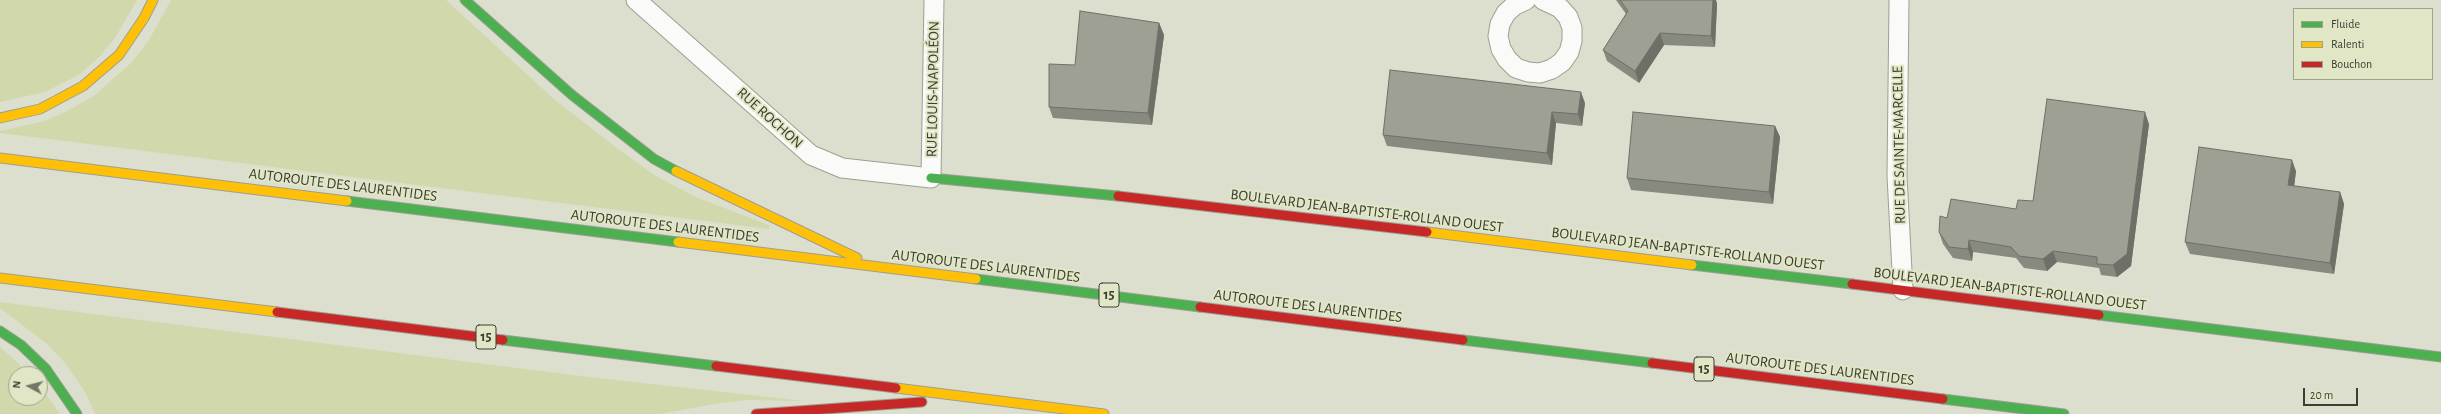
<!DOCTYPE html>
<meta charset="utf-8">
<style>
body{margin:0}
#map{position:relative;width:2441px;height:414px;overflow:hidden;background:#dcdfce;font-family:"Alegreya Sans",sans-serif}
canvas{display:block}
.legend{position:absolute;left:2293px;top:8px;width:140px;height:72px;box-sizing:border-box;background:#e1e7c6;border:1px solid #9fa38a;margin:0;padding:5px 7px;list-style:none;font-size:12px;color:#3c3e31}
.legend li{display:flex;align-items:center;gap:8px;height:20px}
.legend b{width:20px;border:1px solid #9fa38a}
.north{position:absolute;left:8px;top:366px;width:40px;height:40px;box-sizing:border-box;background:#e1e7c6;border:1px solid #9fa38a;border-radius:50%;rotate:277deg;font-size:11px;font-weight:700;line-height:16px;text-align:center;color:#3c3e31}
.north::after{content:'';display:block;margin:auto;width:14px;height:18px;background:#747668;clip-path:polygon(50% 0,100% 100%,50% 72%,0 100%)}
.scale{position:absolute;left:2303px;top:388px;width:55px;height:18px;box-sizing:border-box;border:2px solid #3c3e31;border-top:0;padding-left:5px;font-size:12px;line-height:14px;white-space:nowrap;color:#3c3e31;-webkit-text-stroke:3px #e1e7c6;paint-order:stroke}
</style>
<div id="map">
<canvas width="2441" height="414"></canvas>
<ul class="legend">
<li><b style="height:5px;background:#4caf50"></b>Fluide</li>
<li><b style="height:5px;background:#ffc107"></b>Ralenti</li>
<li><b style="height:5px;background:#c62828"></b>Bouchon</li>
</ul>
<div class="north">N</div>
<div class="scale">20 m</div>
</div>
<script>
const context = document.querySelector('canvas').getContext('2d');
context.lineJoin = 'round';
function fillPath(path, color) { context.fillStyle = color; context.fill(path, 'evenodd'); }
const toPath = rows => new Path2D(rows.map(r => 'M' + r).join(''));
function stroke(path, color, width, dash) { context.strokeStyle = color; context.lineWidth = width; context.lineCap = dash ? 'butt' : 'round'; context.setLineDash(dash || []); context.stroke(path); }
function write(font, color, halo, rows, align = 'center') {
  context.font = font + ' "Alegreya Sans",sans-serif'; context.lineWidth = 4; context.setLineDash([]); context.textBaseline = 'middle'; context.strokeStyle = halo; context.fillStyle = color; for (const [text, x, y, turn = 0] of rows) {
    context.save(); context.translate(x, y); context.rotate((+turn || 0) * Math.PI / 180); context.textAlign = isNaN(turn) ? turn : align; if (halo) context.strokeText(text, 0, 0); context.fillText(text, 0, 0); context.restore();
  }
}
fillPath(toPath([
 [0,0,137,0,115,38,99,57,79,75,45,92,0,102],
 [171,0,446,0,555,100,621,151,656,176,696,197,769,225,769,229,0,133,0,131,45,121,67,111,95,95,131,63,149,40],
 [0,302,572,375,804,401,748,400,714,404,660,414,95,414,85,392,66,364,47,344,0,308],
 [0,347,30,374,16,374,16,398,40,398,40,386,60,414,0,414]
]), '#d1d9ac');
const street = toPath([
 [636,0,811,155,842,168,931,178,934,0],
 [1526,0,1515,5,1506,13,1500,24,1498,36,1501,49,1507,59,1516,68,1528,72,1540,73,1552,69,1562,62,1569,52,1572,41,1572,28,1568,17,1560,8,1543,0],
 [1899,0,1897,176,1903,290]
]);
const fast = toPath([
 [465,0,572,95,654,159,676,171],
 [931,178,1118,196],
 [347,201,678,242],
 [1692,265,1852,284],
 [976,279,1200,307],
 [2099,315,2441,357],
 [0,331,21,345,46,369,77,414],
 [503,340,716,366],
 [1463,340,1652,363],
 [1943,399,2064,414]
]);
const slow = toPath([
 [0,118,40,109,83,86,119,55,144,18,153,0],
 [0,158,347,201],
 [676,171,857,258],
 [1427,232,1692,265],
 [678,242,976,279],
 [0,278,277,312],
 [896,388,1104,414]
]);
const jam = toPath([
 [1118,196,1427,232],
 [1852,284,2099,315],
 [1200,307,1463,340],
 [277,312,503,340],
 [1652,363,1943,399],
 [716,366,896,388],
 [756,414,922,402]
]);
stroke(street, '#9d9f92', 21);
stroke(fast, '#9d9f92', 11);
stroke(slow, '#9d9f92', 11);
stroke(jam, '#9d9f92', 11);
stroke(street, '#fafaf8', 19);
stroke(fast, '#4caf50', 9);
stroke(slow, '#ffc107', 9);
stroke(jam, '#c62828', 9);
fillPath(toPath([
 [1616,0,1716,0,1717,4,1715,47,1664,45,1639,83,1607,61,1603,50,1626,14],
 [1159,23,1164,35,1152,125,1053,118,1049,107,1075,65],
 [1585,103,1582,126,1556,123,1552,165,1387,146,1383,135],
 [2149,124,2131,266,2117,277,2101,275,2099,268,2057,262,2047,271,2024,268,2016,258,1973,252,1972,261,1953,258,1943,244,1939,232,1947,218,2016,209,2033,201],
 [1775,126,1780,137,1773,204,1631,190,1627,178],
 [2296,171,2294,186,2340,192,2344,204,2334,274,2190,254,2185,242]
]), '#878a7e');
fillPath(toPath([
 [1713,0,1716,0,1717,4,1715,47,1711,36],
 [1159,23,1164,35,1152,125,1148,113],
 [1660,33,1664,45,1639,83,1635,71],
 [1581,92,1585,103,1582,126,1578,114],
 [1552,112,1556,123,1552,165,1547,153],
 [2145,112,2149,124,2131,266,2117,277,2113,265],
 [1775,126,1780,137,1773,204,1769,192],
 [2292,160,2296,171,2293,196,2288,185],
 [2340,192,2344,204,2334,274,2330,263],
 [1969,240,1973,252,1972,261,1968,249],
 [2053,251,2057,262,2047,271,2043,259]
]), '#6e7067');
const building = toPath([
 [1620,0,1713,0,1711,36,1660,33,1635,71,1603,50,1628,11,1620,0],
 [1080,11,1159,23,1148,113,1049,107,1049,64,1075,65,1080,11],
 [1390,70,1581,92,1578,114,1552,112,1547,153,1383,135,1390,70],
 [2047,99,2145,112,2127,254,2113,265,2097,264,2097,257,2053,251,2043,259,2019,256,2011,247,1969,240,1968,249,1949,247,1939,232,1940,216,1947,218,1951,199,2016,209,2018,200,2033,201,2047,99],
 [1633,112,1775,126,1769,192,1627,178,1633,112],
 [2199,147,2292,160,2288,185,2340,192,2330,263,2185,242,2199,147]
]);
fillPath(building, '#9da093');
stroke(building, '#6e7067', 1);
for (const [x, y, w] of [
 [1109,295,20],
 [486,337,20],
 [1704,369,20]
]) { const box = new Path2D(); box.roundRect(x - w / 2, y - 12, w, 24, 3); context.fillStyle = '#e1e7c6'; context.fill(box); stroke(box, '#3c3e31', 1); }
write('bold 14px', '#3c3e31', null, [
 ["15",1109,295],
 ["15",486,337],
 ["15",1704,369]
]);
write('15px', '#3c3e31', '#e1e7c6', [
 ["RUE LOUIS-NAPOLÉON",933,89,-89],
 ["RUE ROCHON",770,118,42],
 ["RUE DE SAINTE-MARCELLE",1899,145,-91],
 ["AUTOROUTE DES LAURENTIDES",343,185,7],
 ["BOULEVARD JEAN-BAPTISTE-ROLLAND OUEST",1367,211,7],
 ["AUTOROUTE DES LAURENTIDES",665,226,7],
 ["BOULEVARD JEAN-BAPTISTE-ROLLAND OUEST",1688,249,7],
 ["AUTOROUTE DES LAURENTIDES",986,266,7],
 ["BOULEVARD JEAN-BAPTISTE-ROLLAND OUEST",2010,289,7],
 ["AUTOROUTE DES LAURENTIDES",1308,306,7],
 ["AUTOROUTE DES LAURENTIDES",1820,369,7]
]);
</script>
